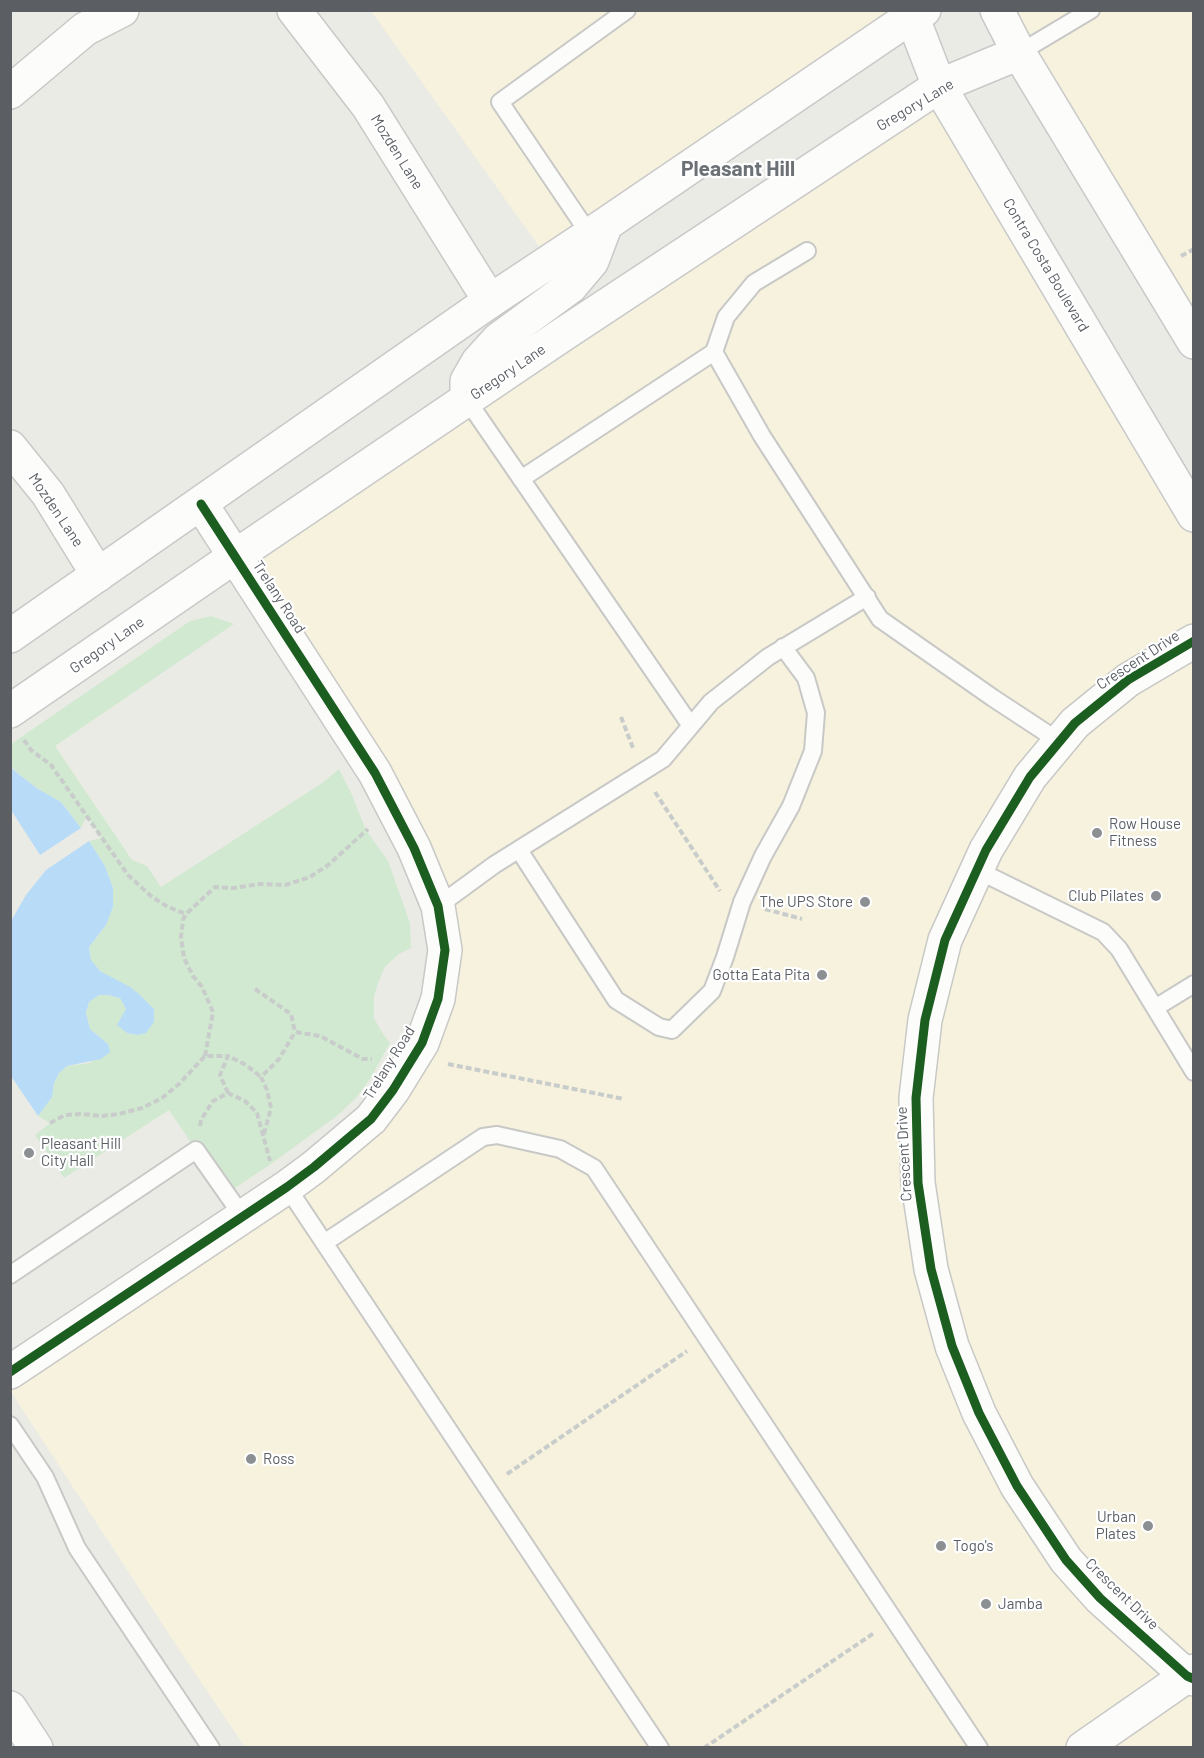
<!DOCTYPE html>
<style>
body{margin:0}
#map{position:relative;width:1204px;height:1758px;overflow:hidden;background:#ebebe6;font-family:Barlow,sans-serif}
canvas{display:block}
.frame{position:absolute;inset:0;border:12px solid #5b5f64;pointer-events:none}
</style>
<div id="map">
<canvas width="1204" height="1758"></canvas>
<div class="frame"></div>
</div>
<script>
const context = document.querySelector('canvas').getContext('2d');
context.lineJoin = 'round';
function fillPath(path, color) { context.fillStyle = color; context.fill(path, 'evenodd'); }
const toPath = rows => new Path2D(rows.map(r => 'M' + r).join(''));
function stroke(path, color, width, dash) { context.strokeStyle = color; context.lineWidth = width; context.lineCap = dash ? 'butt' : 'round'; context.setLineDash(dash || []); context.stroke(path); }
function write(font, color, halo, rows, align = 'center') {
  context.font = font + ' Barlow,sans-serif'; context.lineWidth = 4.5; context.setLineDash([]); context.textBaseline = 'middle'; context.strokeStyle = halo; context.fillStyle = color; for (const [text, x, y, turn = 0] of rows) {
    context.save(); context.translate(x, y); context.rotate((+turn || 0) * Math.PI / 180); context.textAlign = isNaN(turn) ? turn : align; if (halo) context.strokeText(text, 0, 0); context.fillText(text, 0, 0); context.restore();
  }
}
fillPath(toPath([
 [908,10,550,262,371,11],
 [997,11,1193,11,1193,342],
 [939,86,1193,515,1193,1747,245,1747,180,1651,11,1392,11,1372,287,1187,422,1043,438,906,234,557]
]), '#f6f2de');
fillPath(toPath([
 [211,616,234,624,55,746,132,860,147,866,161,887,322,783,339,769,352,795,366,830,388,861,410,923,411,948,399,954,385,967,378,983,374,997,374,1018,383,1034,390,1043,370,1079,356,1098,338,1115,271,1164,226,1194,169,1110,64,1178,35,1135,50,1123,38,1116,52,1097,54,1083,59,1073,67,1066,90,1063,108,1044,90,1029,86,1013,89,1002,99,995,108,995,120,998,126,1009,127,1033,138,1035,146,1032,112,978,100,971,91,961,89,947,106,925,113,907,113,888,105,866,89,841,101,838,87,816,81,828,61,802,38,789,16,772,11,766,11,744,190,621]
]), '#d2e9d1');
fillPath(toPath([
 [10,766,16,772,38,789,61,802,81,828,40,855,11,810],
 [89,841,105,866,113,888,113,907,106,925,89,947,91,960,100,971,130,987,140,995,154,1009,154,1022,146,1033,138,1035,127,1033,117,1025,126,1009,120,998,108,995,99,995,89,1002,86,1013,90,1029,108,1044,110,1052,101,1059,67,1066,59,1073,54,1083,52,1097,38,1116,11,1076,11,921,26,895,46,870]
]), '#b8dbf8');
const lane = toPath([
 [1019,53,1091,10],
 [590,235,500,102,627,10],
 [807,251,754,283,726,317,714,352,762,436,880,619,993,698,1060,742],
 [467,400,691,726],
 [521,479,714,352],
 [519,850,616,1000,659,1027,672,1030,712,991,725,957,742,902,763,856,791,806,813,751,816,713,806,678,783,647],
 [977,870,1103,932,1119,949,1194,1072],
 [438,906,494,865,663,759,711,702,768,657,867,597],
 [1155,1008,1194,984],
 [287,1187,660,1748],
 [324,1243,483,1137,497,1135,560,1149,594,1168,979,1748],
 [10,1275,196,1150,243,1217],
 [10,1425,45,1477,77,1548,211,1748]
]);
const street = toPath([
 [294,10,368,106,490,301],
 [10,92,85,29,122,10],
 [10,447,48,494,98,575],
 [1194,641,1128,680,1075,723,1030,777,986,850,945,940,925,1020,916,1098,918,1183,931,1269,952,1346,979,1413,1017,1486,1066,1560,1100,1598,1187,1676,1194,1679],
 [10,1372,287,1187,314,1167,371,1119,393,1090,422,1043,438,999,445,950,438,906,414,848,375,773,201,504]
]);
const secondary = toPath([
 [908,10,912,16,939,86,1194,515],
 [997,10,1019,53,1194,342],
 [467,400,467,381,478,362,499,339,570,287,592,261,606,224],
 [10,636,490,301,606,224,912,16,924,10],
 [10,711,234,557,562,335,939,86,1019,53],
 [10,1708,36,1748],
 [1083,1748,1194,1671]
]);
stroke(lane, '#c8c8c6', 20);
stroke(street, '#c8c8c6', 36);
stroke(secondary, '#c8c9c8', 36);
stroke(toPath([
 [1181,256,1194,249],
 [621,717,633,748],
 [24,740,31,750,51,765,128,875,152,897,168,907,186,914],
 [655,792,720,891],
 [765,909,802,919],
 [255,989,291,1014,295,1032,320,1036,363,1059,372,1059],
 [205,1056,213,1012,202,987,193,976,184,958,181,937,183,920,186,914,215,887,233,888,260,884,285,885,310,877,327,866,368,829],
 [448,1064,624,1099],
 [228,1093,220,1075,228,1056,246,1065,261,1077],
 [50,1123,65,1115,82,1114,101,1116,119,1114,142,1108,162,1098,179,1084,205,1056,228,1056],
 [200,1126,201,1120,213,1101,228,1093,245,1101,257,1113,270,1161],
 [264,1134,271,1108,267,1090,261,1077,279,1059,295,1032],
 [507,1474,687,1351],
 [704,1748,874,1633]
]), '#c8ccca', 4, [6, 3]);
stroke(lane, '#fcfcfb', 16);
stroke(street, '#fcfcfb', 33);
stroke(secondary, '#fcfcfb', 33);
stroke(toPath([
 [1194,641,1128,680,1075,723,1030,777,986,850,945,940,925,1020,916,1098,918,1183,931,1269,952,1346,979,1413,1017,1486,1066,1560,1100,1598,1187,1676,1194,1679],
 [10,1372,287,1187,314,1167,371,1119,393,1090,422,1043,438,999,445,950,438,906,414,848,375,773,201,504]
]), '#1b5e20', 9);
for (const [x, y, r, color] of [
 [1097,833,6,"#8d9092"],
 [1156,896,6,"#8d9092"],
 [865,902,6,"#8d9092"],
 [822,975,6,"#8d9092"],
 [29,1153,6,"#8d9092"],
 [251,1459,6,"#8d9092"],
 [1148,1526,6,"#8d9092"],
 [941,1546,6,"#8d9092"],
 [986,1604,6,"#8d9092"]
]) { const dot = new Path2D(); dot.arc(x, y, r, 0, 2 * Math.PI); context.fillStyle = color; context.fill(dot); stroke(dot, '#fff', 2); }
write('15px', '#5b5f64', '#fff', [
 ["Gregory Lane",915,105,-31],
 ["Mozden Lane",397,152,58],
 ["Contra Costa Boulevard",1046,265,59],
 ["Gregory Lane",508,372,-34],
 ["Mozden Lane",56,510,56],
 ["Trelany Road",279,597,57],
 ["Gregory Lane",107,645,-35],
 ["Crescent Drive",1138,660,-33],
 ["Trelany Road",389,1063,-58],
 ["Crescent Drive",904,1154,-93],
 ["Crescent Drive",1122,1594,44]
]);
write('15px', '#5b5f64', '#fff', [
 ["Row House",1109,824],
 ["Fitness",1109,841],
 ["Club Pilates",1144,896,"right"],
 ["The UPS Store",853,902,"right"],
 ["Gotta Eata Pita",810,975,"right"],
 ["Pleasant Hill",41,1144],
 ["City Hall",41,1161],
 ["Ross",263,1459],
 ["Urban",1136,1517,"right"],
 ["Plates",1136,1534,"right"],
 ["Togo's",953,1546],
 ["Jamba",998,1604]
], 'left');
write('bold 21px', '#6c7176', '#fff', [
 ["Pleasant Hill",738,169]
]);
</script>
